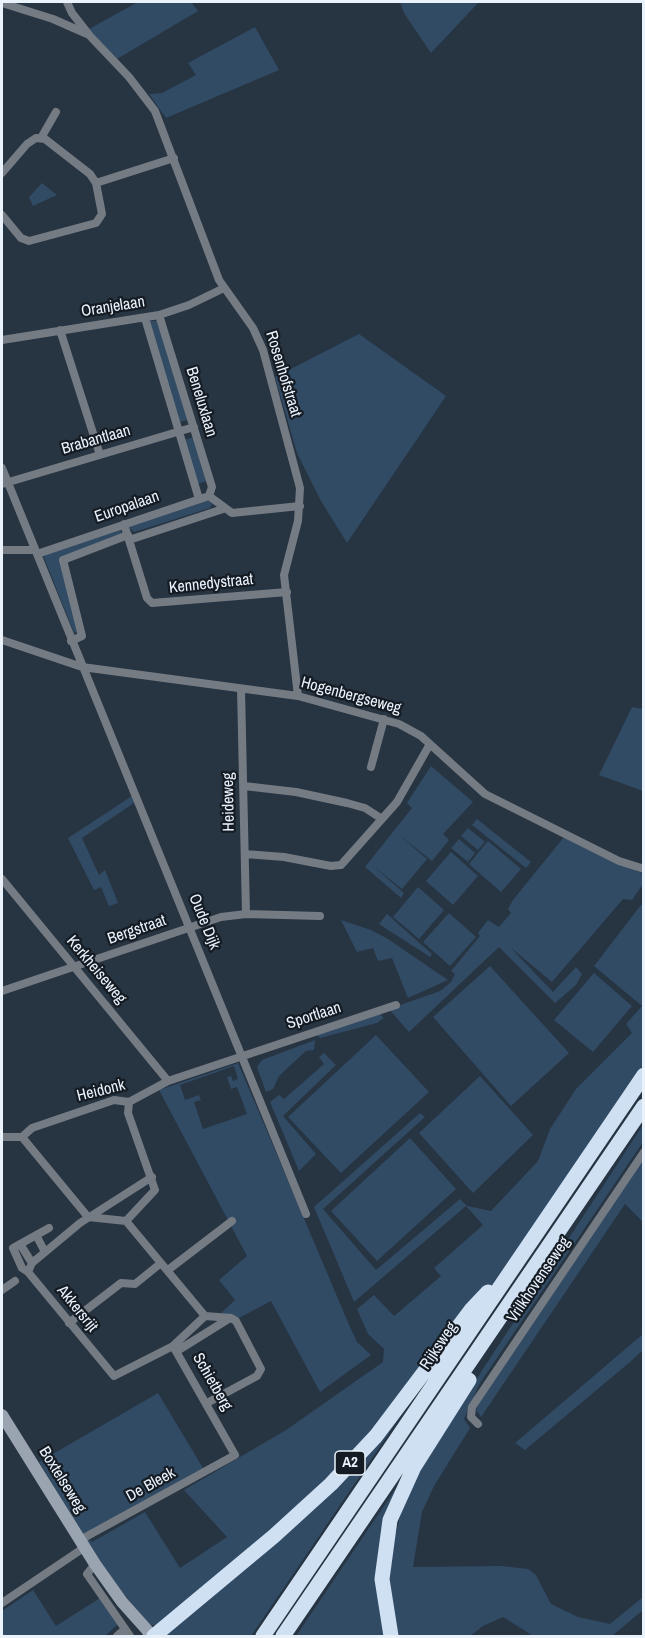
<!DOCTYPE html>
<style>
body{margin:0}
#map{position:relative;width:645px;height:1638px;overflow:hidden;background:#273442;font-family:"Archivo Narrow",sans-serif}
canvas{display:block}
.frame{position:absolute;inset:0;border:3px solid #eaf3fc;pointer-events:none}
</style>
<div id="map">
<canvas width="645" height="1638"></canvas>
<div class="frame"></div>
</div>
<script>
const context = document.querySelector('canvas').getContext('2d');
context.lineJoin = 'round';
function fillPath(path, color) { context.fillStyle = color; context.fill(path, 'evenodd'); }
const toPath = rows => new Path2D(rows.map(r => 'M' + r).join(''));
function stroke(path, color, width, dash) { context.strokeStyle = color; context.lineWidth = width; context.lineCap = dash ? 'butt' : 'round'; context.setLineDash(dash || []); context.stroke(path); }
function write(font, color, halo, rows, align = 'center') {
  context.font = font + ' "Archivo Narrow",sans-serif'; context.lineWidth = 4.5; context.setLineDash([]); context.textBaseline = 'middle'; context.strokeStyle = halo; context.fillStyle = color; for (const [text, x, y, turn = 0] of rows) {
    context.save(); context.translate(x, y); context.rotate((+turn || 0) * Math.PI / 180); context.textAlign = isNaN(turn) ? turn : align; if (halo) context.strokeText(text, 0, 0); context.fillText(text, 0, 0); context.restore();
  }
}
fillPath(toPath([
 [138,2,191,2,198,11,117,59,89,29],
 [400,2,479,2,431,53,404,13],
 [255,27,279,70,166,118,149,94,162,93,196,75,188,63],
 [42,183,57,195,33,206,29,197],
 [148,321,157,321,188,420,179,422],
 [359,334,446,396,347,543,321,501,297,453,275,377],
 [194,437,207,481,197,484,184,440],
 [208,500,212,504,210,508,134,532,130,528,130,525],
 [121,530,122,535,62,559,77,632,74,633,43,555],
 [632,707,643,709,643,791,599,775],
 [431,766,473,802,443,834,449,840,432,861,398,834,427,859,402,889,372,865,404,893,401,898,365,867,412,808,407,803],
 [132,796,134,803,82,838,99,875,105,870,118,903,109,906,101,887,94,890,68,838],
 [477,819,531,862,526,868,472,825],
 [468,828,485,842,478,850,461,836],
 [564,837,643,874,643,884,632,900,623,899,552,982,510,947,553,992,576,967,582,974,576,985,555,1003,499,947,409,1032,389,1009,440,991,451,982,455,974,451,971,480,936,478,933,488,920,499,927,511,913,508,909,513,900],
 [459,839,475,853,468,862,451,848],
 [488,841,521,869,501,892,469,864],
 [451,852,478,876,453,905,426,881],
 [418,887,444,910,419,939,393,917],
 [641,905,643,905,643,1065,497,1280,335,1475,157,1626,147,1624,103,1567,39,1462,158,1393,203,1468,85,1535,92,1542,145,1512,180,1568,227,1537,184,1490,286,1430,383,1362,384,1349,368,1334,357,1309,374,1295,394,1316,441,1276,434,1268,483,1225,466,1206,354,1302,314,1207,420,1113,425,1117,323,1209,376,1270,460,1199,467,1206,491,1211,538,1161,550,1129,576,1089,632,1033,626,1024,642,1006,594,966],
 [449,913,476,937,450,966,423,942],
 [387,914,432,954,430,957,379,924],
 [341,920,371,930,388,939,448,980,408,998,392,958,378,961,373,948,357,952],
 [490,966,569,1053,511,1106,433,1017],
 [594,973,632,1006,593,1052,554,1020],
 [379,1013,384,1018,377,1023,320,1038,315,1032],
 [376,1035,429,1092,341,1173,288,1117],
 [315,1040,314,1050,306,1051,279,1076,273,1089,266,1092,257,1067,262,1060],
 [324,1053,336,1065,283,1116,316,1154,299,1171,270,1102,279,1095,284,1099,324,1064,319,1057],
 [238,1063,350,1327,357,1342,371,1355,320,1392,271,1301,239,1318,221,1313,235,1300,219,1280,247,1256,159,1090],
 [234,1066,238,1079,233,1081,231,1076,227,1077,231,1089,237,1087,247,1114,203,1129,194,1102,201,1100,199,1095,185,1100,180,1085],
 [480,1076,533,1135,473,1193,419,1133],
 [643,1125,643,1142,480,1383,464,1419,470,1428,434,1486,422,1512,413,1567,502,1566,528,1569,536,1575,551,1604,578,1617,610,1624,643,1597,643,1610,612,1636,533,1636,503,1617,483,1626,470,1636,397,1636,388,1567,403,1503,420,1465],
 [410,1138,456,1189,377,1261,331,1211],
 [643,1156,643,1222,625,1204,481,1417,476,1410,478,1403],
 [643,1334,643,1350,630,1362,525,1450,515,1443],
 [426,1379,251,1636,161,1636,263,1550],
 [398,1485,388,1517,388,1636,296,1636],
 [33,1590,56,1626,100,1598,118,1624,105,1636,2,1636,2,1611]
]), '#314b65');
stroke(toPath([
 [67,2,72,13,90,36,129,77,155,111,219,280,253,328,263,350,300,488,298,521,284,575,298,696],
 [2,3,53,19,87,34],
 [41,138,56,112],
 [2,173,27,144,36,138,45,139,90,174,96,183,102,214,96,223,29,241,21,238,2,215],
 [96,183,174,158],
 [159,315,212,487,209,496],
 [145,318,199,499],
 [60,330,100,455],
 [2,340,159,315,189,305,224,288],
 [2,468,306,1214],
 [2,484,194,427],
 [124,524,147,598,152,603,287,592],
 [129,540,223,509],
 [2,550,35,550],
 [37,554,209,496,232,513,300,506],
 [2,640,82,667,298,696,399,724,421,736,485,794,619,861,644,869],
 [71,641,82,636,63,560,128,535],
 [241,689,246,914],
 [371,767,384,719],
 [244,786,296,792,347,803,365,808,382,819],
 [245,854,284,857,331,866,341,865,397,802,430,744],
 [2,879,168,1081],
 [2,991,221,917,246,914,320,916],
 [2,1137,22,1137,32,1128,114,1100,129,1102,168,1081,396,1005],
 [22,1137,88,1217,126,1221,155,1190,128,1113,129,1102],
 [152,1177,80,1223,32,1263,28,1272,114,1376,173,1346],
 [36,1235,45,1252],
 [20,1244,32,1263],
 [168,1270,232,1221],
 [28,1272,22,1268,13,1248,49,1228],
 [2,1290,15,1281],
 [205,1316,231,1318,236,1321,261,1369,257,1376,207,1403],
 [69,1323,121,1283,135,1284,161,1263],
 [177,1351,230,1318],
 [478,1424,471,1417,472,1407,644,1152],
 [80,1540,235,1455,173,1346,205,1316,126,1221],
 [95,1564,87,1574,130,1636],
 [2,1603,85,1547],
 [117,1636,125,1629]
]), '#757b83', 8);
stroke(toPath([
 [2,1415,95,1564,122,1602,148,1631,149,1636]
]), '#99a4b0', 12);
stroke(toPath([
 [154,1636,274,1536,331,1484,376,1436,471,1310,488,1292],
 [263,1636,644,1075],
 [283,1636,644,1106],
 [391,1636,382,1579,390,1520,414,1467,469,1380]
]), '#cfe0f2', 15);
for (const [x, y, w] of [
 [350,1463,30]
]) { const box = new Path2D(); box.roundRect(x - w / 2, y - 12, w, 24, 4.5); context.fillStyle = '#151b22'; context.fill(box); stroke(box, '#eaf3fc', 1.5); }
write('bold 15px', '#eaf3fc', null, [
 ["A2",350,1463]
]);
write('16px', '#eaf3fc', '#151b22', [
 ["Oranjelaan",113,307,-9],
 ["Rosenhofstraat",283,374,73],
 ["Beneluxlaan",201,402,73],
 ["Brabantlaan",96,440,-16],
 ["Europalaan",127,507,-19],
 ["Kennedystraat",211,584,-6],
 ["Hogenbergseweg",351,696,15],
 ["Heideweg",229,802,-91],
 ["Oude Dijk",204,922,68],
 ["Bergstraat",137,930,-19],
 ["Kerkheiseweg",96,970,50],
 ["Sportlaan",314,1016,-18],
 ["Heidonk",101,1091,-14],
 ["Vrilkhovenseweg",539,1280,-56],
 ["Akkersrijt",77,1309,51],
 ["Rijksweg",439,1346,-56],
 ["Schietberg",212,1382,60],
 ["Boxtelseweg",62,1480,58],
 ["De Bleek",151,1485,-29]
]);
</script>
